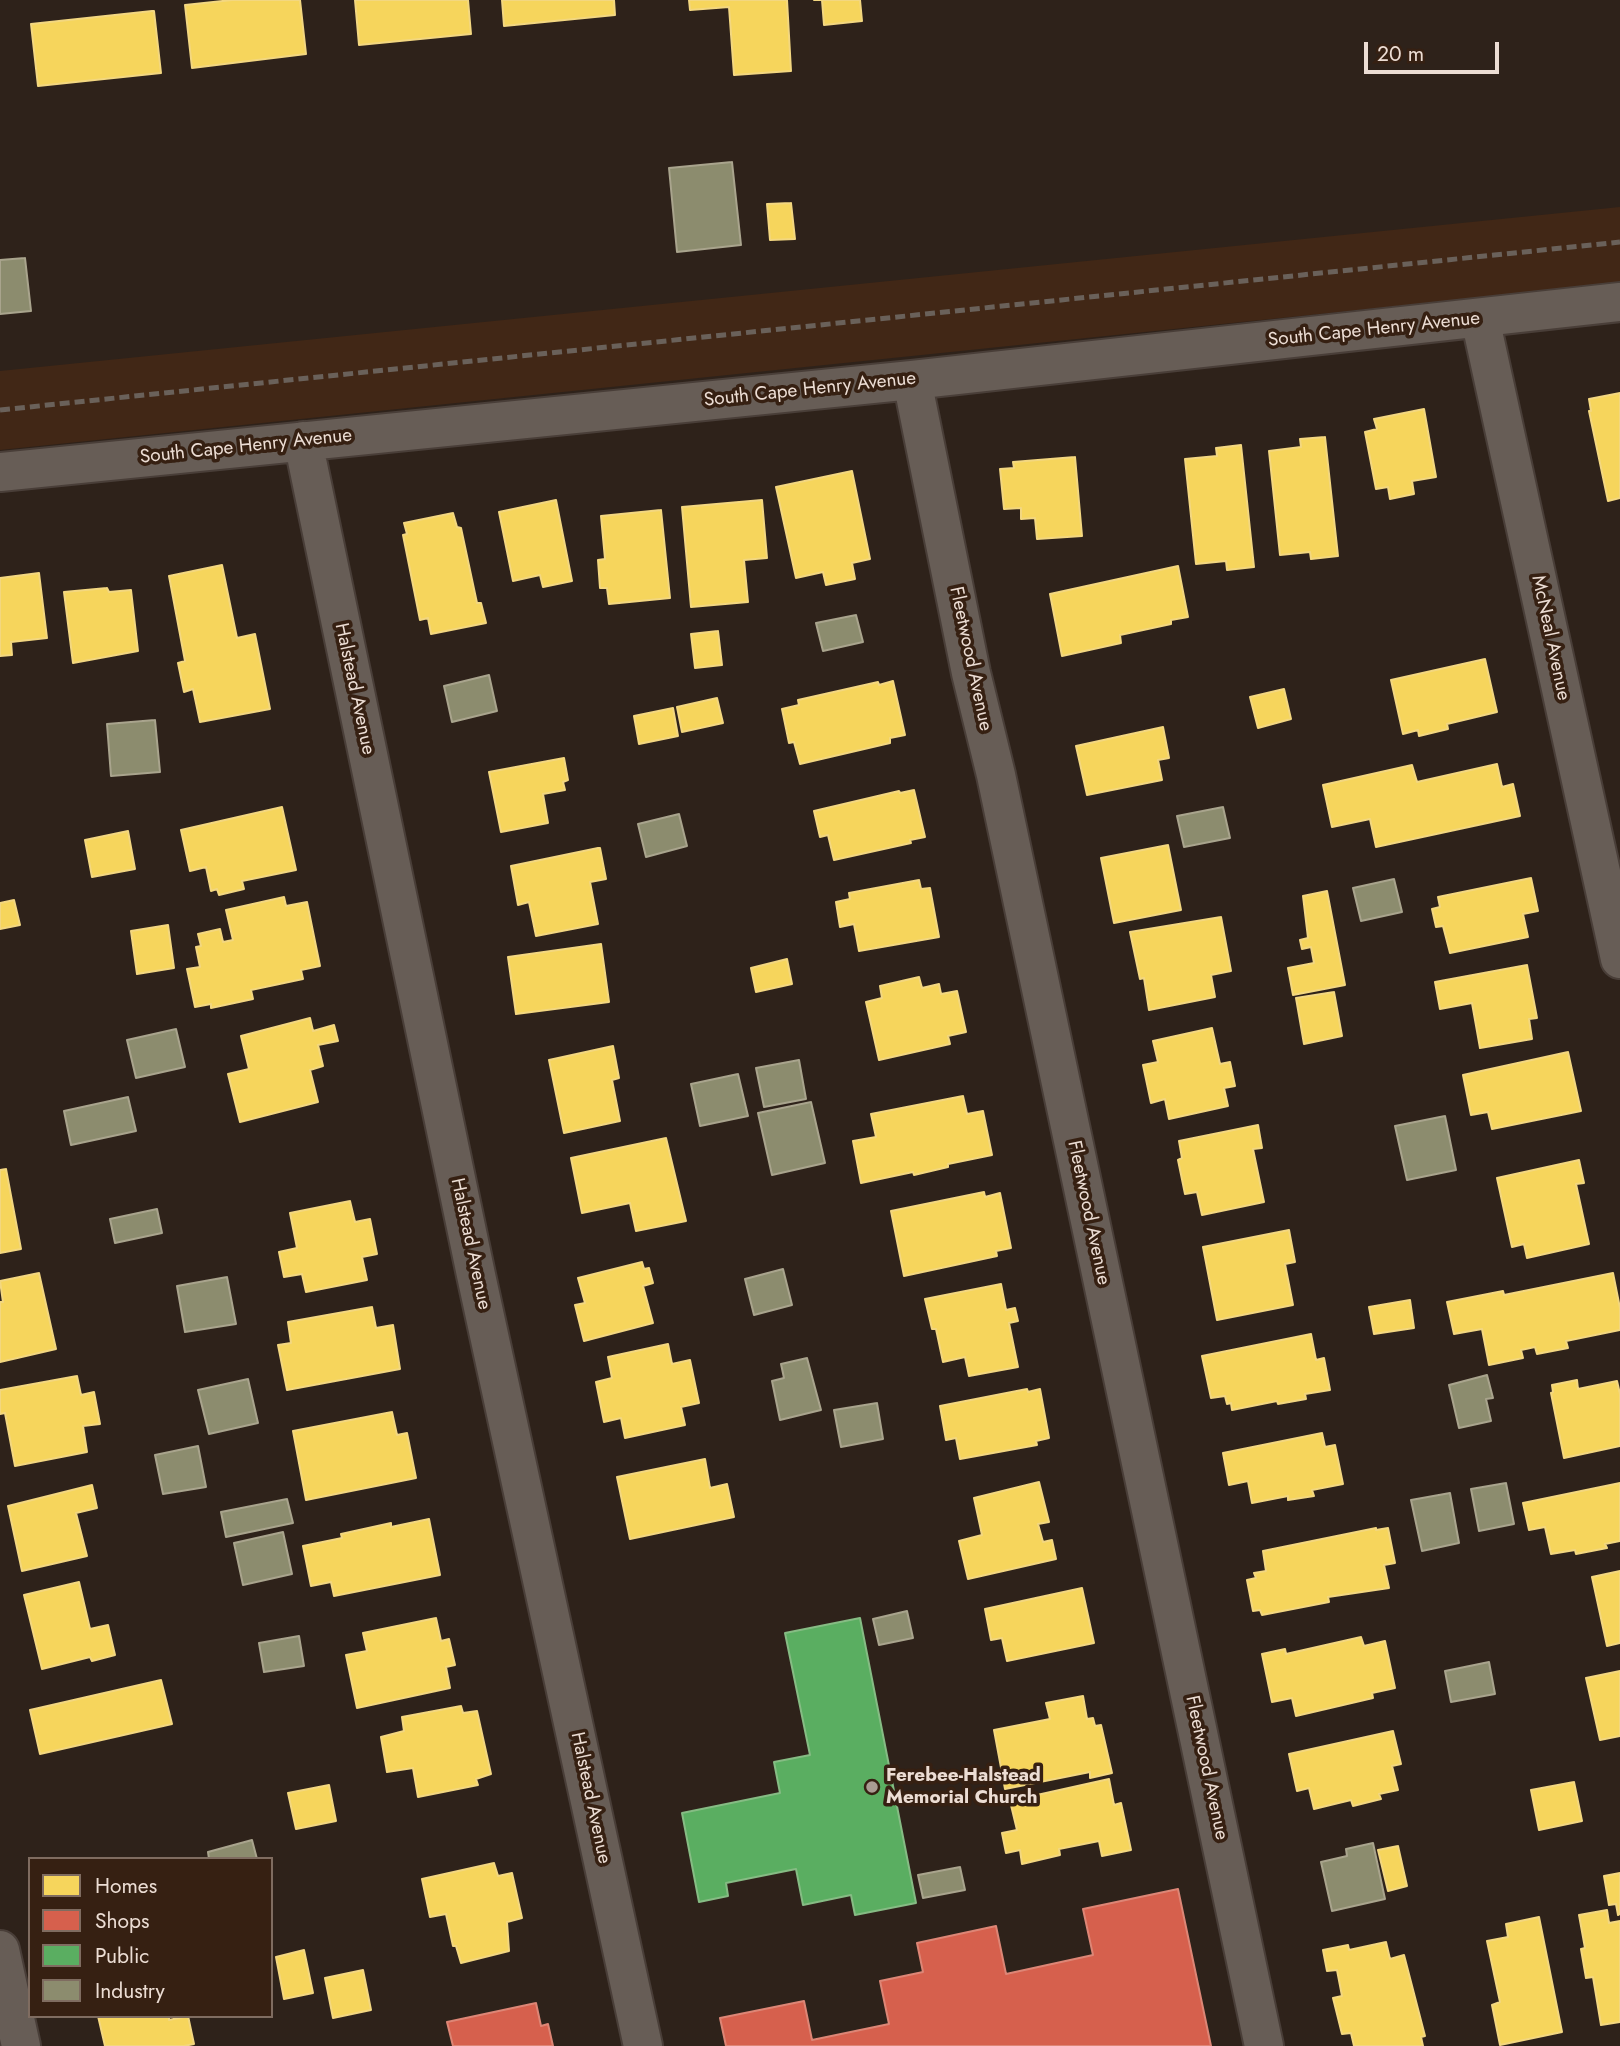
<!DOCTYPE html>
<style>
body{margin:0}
#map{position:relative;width:1620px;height:2046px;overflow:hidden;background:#2e221a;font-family:Jost,sans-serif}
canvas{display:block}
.legend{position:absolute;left:28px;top:1857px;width:245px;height:161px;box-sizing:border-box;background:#362012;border:2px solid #7f6c60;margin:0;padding:9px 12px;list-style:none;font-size:21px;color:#ecddd4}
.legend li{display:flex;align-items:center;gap:14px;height:35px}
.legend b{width:35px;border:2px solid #7f6c60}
.scale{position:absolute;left:1364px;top:42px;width:135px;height:32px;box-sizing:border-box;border:4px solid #ecddd4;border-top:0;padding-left:9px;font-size:21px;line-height:24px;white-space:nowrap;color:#ecddd4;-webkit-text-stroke:5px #362012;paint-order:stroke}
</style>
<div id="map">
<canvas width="1620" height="2046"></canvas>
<ul class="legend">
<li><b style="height:19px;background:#f6d55c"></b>Homes</li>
<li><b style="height:19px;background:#d6604d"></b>Shops</li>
<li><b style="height:19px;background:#5aae61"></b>Public</li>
<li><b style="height:19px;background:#8c8c6e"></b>Industry</li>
</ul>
<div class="scale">20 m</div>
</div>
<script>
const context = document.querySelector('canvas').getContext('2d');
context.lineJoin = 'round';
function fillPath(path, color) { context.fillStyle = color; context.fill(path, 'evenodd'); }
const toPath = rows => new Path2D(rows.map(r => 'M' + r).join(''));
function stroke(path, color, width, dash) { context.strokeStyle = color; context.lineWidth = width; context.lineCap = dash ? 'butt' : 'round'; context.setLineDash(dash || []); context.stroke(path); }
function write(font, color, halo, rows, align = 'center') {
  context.font = font + ' Jost,sans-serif'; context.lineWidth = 7; context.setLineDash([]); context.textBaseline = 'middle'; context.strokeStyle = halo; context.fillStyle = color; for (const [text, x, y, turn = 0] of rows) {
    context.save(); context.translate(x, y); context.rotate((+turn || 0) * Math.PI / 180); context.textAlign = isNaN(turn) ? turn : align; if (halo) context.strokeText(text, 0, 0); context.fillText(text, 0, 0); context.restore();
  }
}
fillPath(toPath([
 [1620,207,1620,283,0,450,0,371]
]), '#412716');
const homes = toPath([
 [232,0,300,0,306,54,192,68,185,5,232,0],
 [355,0,468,0,471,34,359,45,355,0],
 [502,0,614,0,615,15,504,26,502,0],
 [689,0,787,0,791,71,734,75,729,7,690,10,689,0],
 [814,0,860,0,862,21,824,25,822,0,814,0],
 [152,11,154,11,161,73,38,86,31,24,152,11],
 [791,203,795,239,770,240,767,204,791,203],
 [1620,393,1620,498,1608,501,1589,411,1591,411,1589,399,1620,393],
 [1424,409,1436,477,1412,481,1414,494,1390,499,1388,487,1376,489,1365,432,1377,429,1374,419,1424,409],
 [1325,437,1338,556,1311,559,1310,552,1280,555,1269,451,1301,447,1300,439,1325,437],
 [1241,445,1254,567,1227,570,1226,561,1196,564,1185,459,1217,456,1216,448,1241,445],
 [1075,457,1082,536,1037,539,1035,518,1021,519,1021,508,1004,509,1000,469,1014,468,1013,462,1075,457],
 [852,471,870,559,852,563,855,579,826,585,823,572,796,578,776,487,852,471],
 [556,500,572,581,543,587,540,575,513,581,499,512,556,500],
 [762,500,767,558,744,560,748,602,691,607,682,507,762,500],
 [661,510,670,598,609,604,607,588,600,588,598,560,605,559,601,516,661,510],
 [453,513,457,527,461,528,477,603,481,603,486,623,431,634,428,618,420,620,403,535,407,534,404,523,453,513],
 [222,565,237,638,255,634,270,709,200,722,193,689,184,692,178,663,185,661,169,576,222,565],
 [1178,566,1188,617,1171,620,1171,624,1120,635,1121,643,1062,656,1050,594,1178,566],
 [39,573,47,638,11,642,12,655,0,656,0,578,39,573],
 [107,588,109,592,131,590,138,651,73,663,64,592,107,588],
 [718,631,722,665,695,668,691,634,718,631],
 [1485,659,1497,712,1447,724,1448,729,1419,736,1418,730,1403,734,1391,680,1485,659],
 [893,681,905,735,890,738,890,743,800,764,794,742,789,743,782,709,799,705,798,700,878,682,879,685,893,681],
 [1284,689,1291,719,1258,728,1250,697,1284,689],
 [717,698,723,723,682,732,677,707,717,698],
 [673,708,678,736,639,744,634,716,673,708],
 [1163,727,1169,758,1158,760,1162,780,1087,795,1076,746,1163,727],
 [564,758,568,780,563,782,565,790,543,794,548,823,501,832,489,772,564,758],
 [1497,764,1502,787,1513,784,1520,816,1376,847,1370,819,1332,827,1323,785,1412,765,1417,782,1497,764],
 [914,790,925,837,910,840,911,843,834,860,828,835,820,837,814,811,899,791,900,793,914,790],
 [282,807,296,870,242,881,244,889,219,895,217,889,211,891,206,867,190,871,181,830,282,807],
 [128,831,135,869,92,877,85,840,128,831],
 [1168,845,1181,910,1114,923,1101,858,1168,845],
 [598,848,600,848,606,879,590,882,598,924,536,936,529,902,518,905,511,866,598,848],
 [1531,878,1538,911,1523,914,1528,937,1450,953,1443,926,1436,927,1432,909,1440,907,1438,897,1531,878],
 [919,880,921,889,930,888,939,937,859,951,854,924,840,927,836,902,850,899,849,893,919,880],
 [1327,891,1345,985,1293,995,1288,968,1314,963,1311,947,1302,949,1300,940,1308,938,1303,896,1327,891],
 [284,897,286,906,307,902,320,966,301,970,303,979,251,990,253,999,211,1008,211,1004,195,1007,187,969,200,967,196,947,201,946,198,934,220,929,223,942,233,940,226,910,284,897],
 [14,900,20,925,0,929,0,903,14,900],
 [1221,917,1231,971,1211,975,1215,997,1149,1010,1144,978,1140,979,1130,932,1221,917],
 [168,925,174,968,137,974,131,931,168,925],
 [601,944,609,1002,516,1014,508,957,601,944],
 [787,959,792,984,756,992,751,968,787,959],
 [1527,965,1537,1018,1529,1019,1532,1039,1480,1048,1472,1003,1440,1009,1435,982,1527,965],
 [919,977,922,988,939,984,941,994,957,991,966,1032,948,1036,950,1044,879,1060,866,1002,882,998,880,986,919,977],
 [1334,992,1342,1036,1304,1044,1296,998,1334,992],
 [310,1018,313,1031,334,1025,338,1041,318,1045,323,1066,310,1070,318,1102,240,1122,228,1074,249,1069,241,1036,310,1018],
 [1212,1028,1220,1064,1230,1062,1235,1086,1224,1088,1228,1106,1169,1119,1165,1099,1151,1103,1143,1065,1158,1062,1153,1041,1212,1028],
 [613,1046,619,1078,612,1080,620,1121,564,1133,549,1060,613,1046],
 [1568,1052,1581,1111,1492,1129,1488,1112,1471,1115,1463,1075,1568,1052],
 [963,1096,967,1114,983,1111,992,1155,948,1164,948,1167,914,1175,913,1172,861,1183,853,1141,876,1137,871,1114,963,1096],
 [1258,1125,1262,1148,1253,1149,1264,1202,1202,1215,1197,1192,1185,1194,1178,1160,1182,1158,1179,1141,1258,1125],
 [666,1138,686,1221,636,1231,630,1203,582,1213,571,1158,666,1138],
 [1579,1160,1584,1183,1576,1184,1589,1244,1527,1258,1524,1244,1512,1247,1497,1178,1579,1160],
 [6,1169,21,1249,0,1253,0,1170,6,1169],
 [984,1192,985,1197,1000,1193,1011,1248,996,1251,997,1256,904,1276,891,1211,984,1192],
 [350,1201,355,1222,370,1219,377,1254,362,1257,367,1280,306,1292,302,1274,284,1277,279,1252,297,1248,290,1213,350,1201],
 [1289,1230,1295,1262,1285,1264,1293,1305,1217,1320,1203,1247,1289,1230],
 [642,1262,644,1269,649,1268,653,1283,643,1286,653,1323,584,1341,575,1305,585,1303,578,1278,642,1262],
 [39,1273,56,1349,0,1362,0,1302,3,1302,0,1281,39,1273],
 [1613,1273,1620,1308,1620,1330,1566,1341,1568,1348,1537,1354,1535,1347,1521,1350,1523,1358,1489,1365,1482,1329,1454,1334,1447,1302,1503,1291,1504,1295,1613,1273],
 [1001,1284,1006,1310,1015,1308,1018,1321,1009,1323,1018,1367,969,1376,965,1357,943,1362,936,1329,932,1329,925,1299,1001,1284],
 [1410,1300,1414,1328,1374,1334,1369,1307,1410,1300],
 [372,1307,376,1328,393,1325,400,1369,287,1390,278,1345,291,1343,288,1322,372,1307],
 [1311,1334,1316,1360,1324,1358,1330,1390,1305,1394,1306,1399,1278,1404,1277,1401,1232,1410,1231,1403,1227,1404,1225,1396,1211,1398,1202,1356,1311,1334],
 [668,1344,672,1364,690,1360,699,1403,681,1407,685,1425,625,1438,621,1418,604,1422,596,1382,612,1378,608,1357,668,1344],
 [77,1376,81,1395,94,1392,100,1424,83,1426,87,1452,15,1466,5,1413,0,1414,0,1390,77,1376],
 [1577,1380,1578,1389,1617,1381,1620,1394,1620,1446,1564,1458,1551,1393,1553,1392,1552,1385,1577,1380],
 [1027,1389,1028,1392,1040,1389,1049,1438,1036,1441,1037,1445,960,1459,956,1438,946,1440,940,1406,1027,1389],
 [392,1412,397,1435,407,1433,416,1478,306,1500,293,1431,392,1412],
 [1322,1433,1325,1447,1335,1445,1343,1484,1312,1490,1314,1496,1288,1500,1288,1496,1252,1503,1248,1481,1229,1485,1223,1453,1322,1433],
 [705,1459,710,1488,727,1484,734,1517,630,1539,617,1477,705,1459],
 [1039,1482,1049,1522,1038,1524,1043,1542,1052,1540,1056,1559,968,1579,959,1541,982,1535,974,1498,1039,1482],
 [1620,1483,1620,1541,1605,1544,1607,1548,1576,1554,1575,1550,1551,1554,1545,1527,1529,1530,1523,1503,1620,1483],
 [92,1485,97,1508,76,1513,87,1556,22,1571,8,1506,92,1485],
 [429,1519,440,1575,334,1596,331,1582,311,1586,303,1546,342,1538,341,1534,391,1523,391,1527,429,1519],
 [1376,1528,1376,1530,1388,1528,1395,1563,1384,1565,1389,1588,1328,1597,1329,1602,1262,1615,1260,1610,1253,1611,1247,1580,1256,1578,1254,1573,1266,1571,1263,1551,1376,1528],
 [1620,1571,1620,1643,1607,1646,1592,1577,1620,1571],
 [79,1582,90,1629,108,1625,115,1655,92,1661,90,1657,42,1669,24,1595,79,1582],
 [1082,1588,1094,1643,1007,1661,1002,1638,991,1640,985,1609,1082,1588],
 [436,1618,441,1641,449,1639,455,1665,446,1667,450,1688,357,1708,346,1655,367,1651,363,1633,436,1618],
 [1361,1637,1364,1646,1385,1641,1395,1688,1372,1693,1373,1698,1296,1716,1292,1698,1272,1702,1262,1654,1285,1649,1286,1654,1361,1637],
 [1620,1671,1620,1736,1600,1740,1586,1678,1620,1671],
 [161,1680,172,1724,40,1754,30,1710,161,1680],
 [1083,1696,1087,1719,1093,1718,1095,1726,1101,1725,1112,1773,1090,1778,1090,1772,1005,1789,994,1730,1050,1719,1046,1703,1083,1696],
 [461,1706,463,1713,477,1711,491,1774,476,1779,478,1785,418,1797,413,1768,387,1772,381,1737,404,1731,402,1717,461,1706],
 [1393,1731,1401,1764,1392,1766,1398,1790,1379,1794,1381,1799,1353,1806,1351,1800,1314,1809,1309,1788,1297,1791,1289,1754,1393,1731],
 [1109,1779,1114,1805,1121,1803,1131,1850,1102,1856,1099,1841,1059,1849,1060,1855,1022,1864,1020,1850,1006,1853,1002,1833,1017,1830,1010,1801,1109,1779],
 [1574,1782,1582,1821,1539,1830,1531,1790,1574,1782],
 [329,1785,336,1821,296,1829,288,1793,329,1785],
 [1398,1846,1407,1886,1388,1891,1378,1850,1398,1846],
 [494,1863,498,1876,512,1873,522,1918,507,1922,509,1951,461,1963,456,1946,453,1946,446,1914,430,1917,422,1879,494,1863],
 [1620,1873,1620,1914,1618,1915,1616,1904,1609,1905,1604,1876,1620,1873],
 [1607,1910,1609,1923,1620,1921,1620,2022,1601,2025,1593,1977,1586,1978,1581,1949,1585,1948,1579,1915,1607,1910],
 [1539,1917,1562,2032,1500,2045,1492,2005,1500,2002,1487,1941,1508,1937,1506,1924,1539,1917],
 [1386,1942,1390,1959,1404,1955,1425,2036,1421,2037,1423,2046,1354,2046,1351,2033,1342,2034,1333,1998,1342,1996,1337,1970,1327,1971,1323,1950,1348,1945,1349,1950,1386,1942],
 [304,1950,313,1993,284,1999,276,1957,304,1950],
 [363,1970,371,2010,333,2018,325,1978,363,1970],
 [98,2016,169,2016,169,2020,188,2016,194,2044,184,2046,105,2046,98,2016]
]);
fillPath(homes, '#f6d55c');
stroke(homes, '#f3d780', 2);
const shops = toPath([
 [1178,1889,1211,2046,726,2046,720,2018,804,2001,812,2040,889,2024,880,1981,923,1972,917,1943,996,1926,1006,1974,1093,1955,1083,1909,1178,1889],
 [536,2003,541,2026,548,2024,553,2046,453,2046,447,2022,536,2003]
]);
fillPath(shops, '#d6604d');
stroke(shops, '#dd8676', 2);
const public = toPath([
 [860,1618,916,1903,855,1915,851,1895,803,1905,796,1869,726,1883,728,1896,699,1902,682,1813,780,1793,774,1762,810,1755,785,1633,860,1618]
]);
fillPath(public, '#5aae61');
stroke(public, '#86bc84', 2);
const industry = toPath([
 [732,162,741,245,677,252,669,168,732,162],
 [25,258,31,311,0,314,0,260,25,258],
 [856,615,863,642,823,651,816,623,856,615],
 [489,675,497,711,452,722,444,686,489,675],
 [155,720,160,772,111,776,107,724,155,720],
 [1223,807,1230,838,1184,847,1177,816,1223,807],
 [679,814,687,846,646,857,638,824,679,814],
 [1394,879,1402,912,1361,921,1353,888,1394,879],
 [176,1029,185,1067,136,1078,127,1040,176,1029],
 [799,1060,806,1099,764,1107,756,1068,799,1060],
 [738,1074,748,1116,700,1126,691,1084,738,1074],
 [128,1097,136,1131,71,1145,64,1111,128,1097],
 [811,1102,825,1163,772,1175,758,1113,811,1102],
 [1445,1116,1456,1170,1407,1180,1395,1126,1445,1116],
 [157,1209,162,1233,115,1243,110,1219,157,1209],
 [783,1269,792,1305,754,1315,745,1279,783,1269],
 [227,1277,236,1324,185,1332,177,1286,227,1277],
 [807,1358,821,1410,780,1420,772,1381,784,1378,781,1364,807,1358],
 [1487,1375,1493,1398,1486,1399,1491,1421,1459,1428,1449,1385,1487,1375],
 [248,1379,258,1423,209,1434,198,1390,248,1379],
 [877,1403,883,1439,841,1447,834,1410,877,1403],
 [198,1446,206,1487,163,1494,155,1455,198,1446],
 [1506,1483,1514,1524,1479,1531,1471,1489,1506,1483],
 [1450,1493,1459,1543,1422,1551,1411,1500,1450,1493],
 [287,1499,293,1523,226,1537,221,1512,287,1499],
 [283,1532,292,1574,243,1585,234,1543,283,1532],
 [907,1611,913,1638,879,1645,873,1619,907,1611],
 [299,1636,304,1666,264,1672,259,1643,299,1636],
 [1489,1662,1495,1694,1451,1702,1445,1671,1489,1662],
 [252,1840,257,1859,209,1859,208,1852,252,1840],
 [1373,1843,1385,1899,1332,1911,1321,1862,1347,1856,1346,1849,1373,1843],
 [960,1867,965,1890,923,1898,918,1875,960,1867]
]);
fillPath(industry, '#8c8c6e');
stroke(industry, '#a9a48d', 2);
const minor = toPath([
 [1480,318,1620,959],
 [912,380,971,673,996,775,1264,2046],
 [303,441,476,1275,643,2046],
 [0,472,912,380,1620,302],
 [0,1950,21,2046]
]);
stroke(minor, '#493e38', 42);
stroke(minor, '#675d56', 38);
stroke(toPath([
 [0,410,1620,242]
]), '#6a615a', 5, [10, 5]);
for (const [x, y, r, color] of [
 [872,1787,7,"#aa9c93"]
]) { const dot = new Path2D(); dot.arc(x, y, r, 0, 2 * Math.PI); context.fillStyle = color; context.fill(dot); stroke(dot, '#362012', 2.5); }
write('19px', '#ecddd4', '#362012', [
 ["South Cape Henry Avenue",1374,330,-6],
 ["South Cape Henry Avenue",810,390,-6],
 ["South Cape Henry Avenue",246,447,-6],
 ["McNeal Avenue",1550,638,78],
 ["Fleetwood Avenue",970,659,78],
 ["Halstead Avenue",354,689,78],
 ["Fleetwood Avenue",1088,1213,78],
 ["Halstead Avenue",470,1244,78],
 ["Fleetwood Avenue",1206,1768,78],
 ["Halstead Avenue",590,1798,78]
]);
write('bold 19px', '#ecddd4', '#362012', [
 ["Ferebee-Halstead",886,1776],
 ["Memorial Church",886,1798]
], 'left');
</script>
